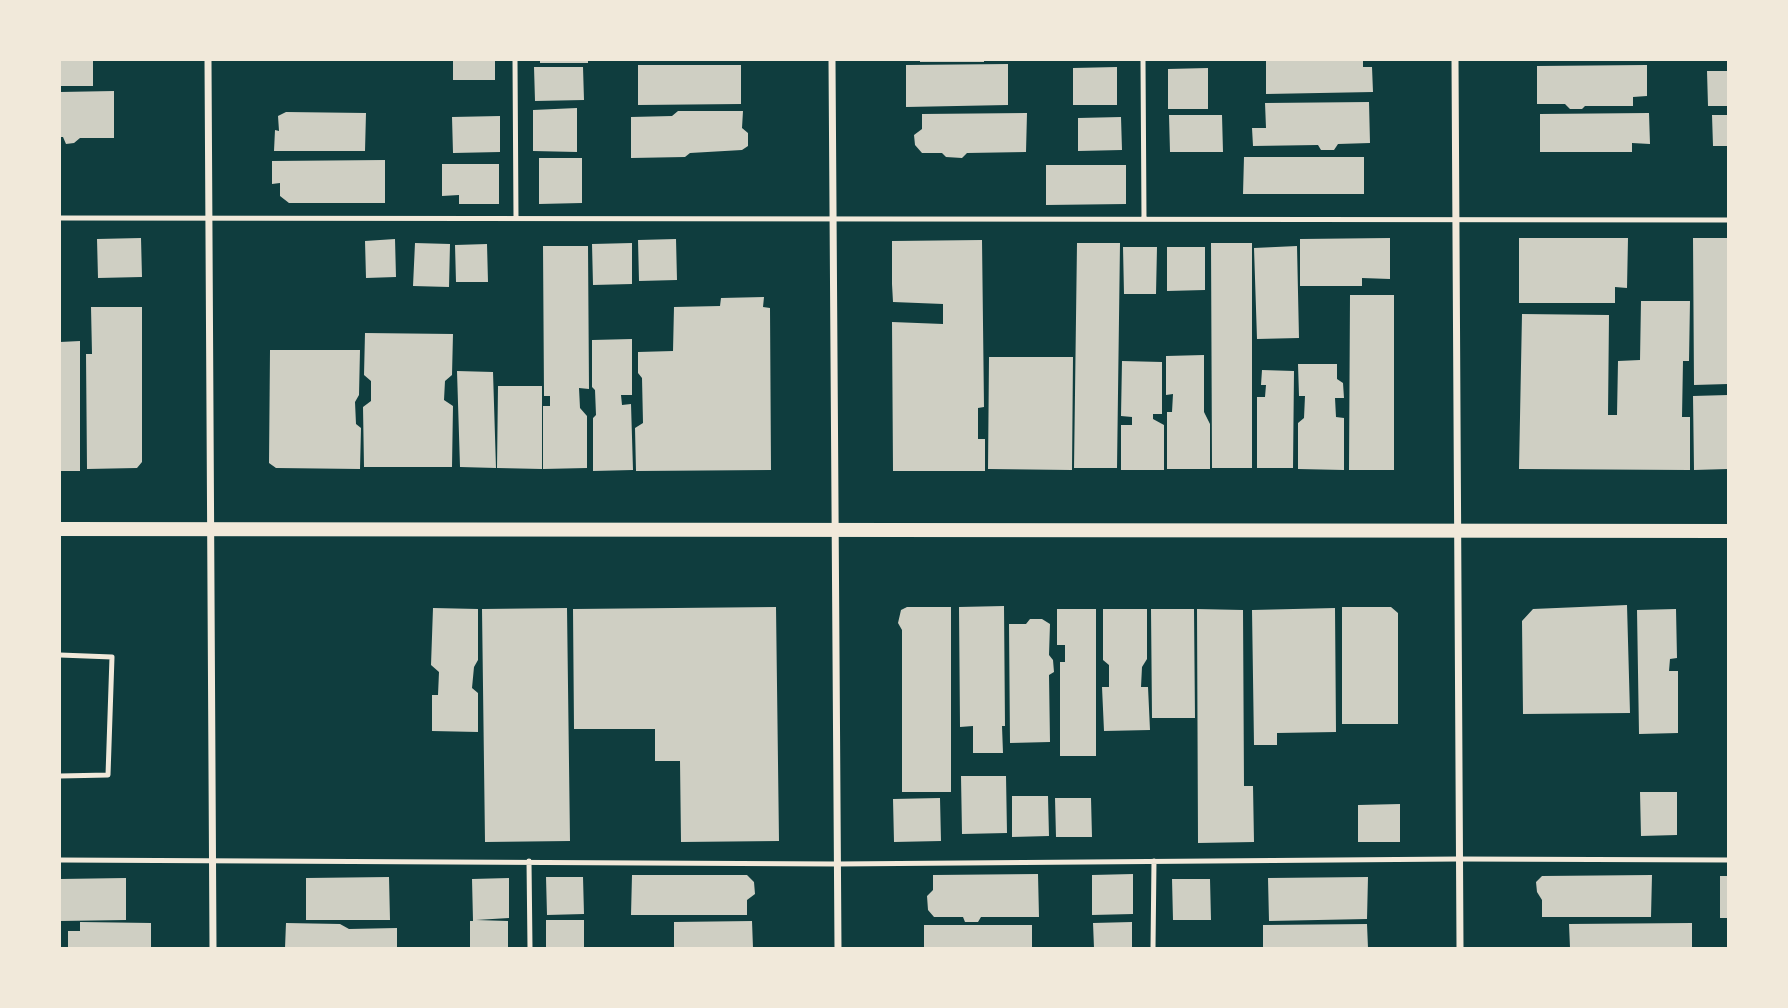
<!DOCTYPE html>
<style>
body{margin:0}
#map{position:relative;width:1788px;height:1008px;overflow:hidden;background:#0f3d3e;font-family:"Noto Sans",sans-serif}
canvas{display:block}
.frame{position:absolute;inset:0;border:61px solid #f1e9da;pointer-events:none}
</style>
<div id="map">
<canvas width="1788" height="1008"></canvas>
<div class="frame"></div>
</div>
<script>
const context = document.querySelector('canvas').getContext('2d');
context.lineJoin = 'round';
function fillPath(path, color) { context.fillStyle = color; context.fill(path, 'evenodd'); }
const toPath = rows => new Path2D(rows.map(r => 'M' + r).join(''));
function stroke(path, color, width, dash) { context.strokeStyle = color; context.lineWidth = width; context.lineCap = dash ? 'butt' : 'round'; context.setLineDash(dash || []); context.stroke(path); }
fillPath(toPath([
 [60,60,93,60,93,86,60,86],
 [453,60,495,60,495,80,453,80],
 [540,60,588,60,588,63,540,63],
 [920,60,984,60,984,62,920,62],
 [1266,60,1363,60,1363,67,1372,67,1373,92,1266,94],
 [1008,64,1008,105,906,107,906,65],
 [638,65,741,65,741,104,638,105],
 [1647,65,1647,96,1633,97,1633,106,1585,106,1582,109,1570,109,1565,104,1537,104,1537,66],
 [534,67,583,67,584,100,535,101],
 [1117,67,1117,105,1073,105,1073,68],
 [1208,68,1208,109,1168,109,1168,69],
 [1707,71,1728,71,1728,106,1708,106],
 [114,91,114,138,80,138,74,143,66,144,63,137,60,137,60,92],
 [1369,102,1370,143,1338,144,1334,150,1321,150,1318,145,1253,146,1252,128,1266,128,1265,103],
 [577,108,577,152,533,151,533,110],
 [678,111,743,111,742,128,748,133,748,146,742,150,690,153,685,157,631,158,631,117,672,116],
 [286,112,366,113,365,151,274,151,275,130,279,131,278,116],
 [1027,113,1026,152,967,153,962,158,946,157,942,153,922,153,915,145,914,135,922,129,922,114],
 [1649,113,1650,144,1632,143,1632,152,1540,152,1540,114],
 [1169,115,1222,115,1223,152,1170,152],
 [1712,115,1728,115,1728,146,1713,146],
 [500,116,500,152,453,153,452,117],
 [1121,117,1122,150,1078,151,1078,118],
 [1244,157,1364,157,1364,194,1243,194],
 [539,158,582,158,582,203,539,204],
 [385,160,385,203,289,203,280,196,280,183,272,184,272,161],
 [442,164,499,164,499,204,459,204,459,195,442,196],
 [1046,165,1126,165,1126,204,1046,205],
 [141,238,142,277,98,278,97,239],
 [1390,238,1390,279,1362,278,1362,286,1300,286,1300,239],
 [1519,238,1628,238,1627,288,1615,287,1615,303,1519,303],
 [1693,238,1728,238,1728,384,1694,385],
 [395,239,396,277,366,278,365,241],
 [676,239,677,280,639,281,638,240],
 [982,240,984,407,978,408,978,439,985,439,985,471,893,471,892,322,943,324,943,304,893,302,892,284,892,241],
 [415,243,450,244,449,287,413,286],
 [632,243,632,284,593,285,592,244],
 [1077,243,1120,243,1117,468,1074,468],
 [1211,243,1252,243,1252,468,1212,468],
 [487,244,488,282,456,282,455,245],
 [543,246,588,246,589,389,579,388,580,408,587,416,587,468,543,469,543,406,550,406,550,396,544,396],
 [1297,246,1299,338,1257,339,1254,248],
 [1123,247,1157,247,1156,294,1124,294],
 [1167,247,1205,247,1205,290,1167,291],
 [1350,295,1394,295,1394,470,1349,470],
 [764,297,763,307,770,308,771,470,636,471,635,428,643,423,642,378,638,373,638,352,673,351,674,307,720,306,721,298],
 [1641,301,1690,301,1689,361,1683,361,1682,417,1690,417,1690,470,1519,469,1522,314,1609,315,1608,415,1617,415,1618,361,1640,360],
 [91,307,142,307,142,462,137,468,87,469,86,354,92,354],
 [365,333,453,334,452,375,445,381,444,400,453,406,452,467,364,467,363,407,371,401,371,381,364,375],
 [632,339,632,395,621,395,622,405,631,404,633,470,593,471,593,418,596,415,595,390,592,387,592,340],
 [80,341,80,471,60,471,60,342],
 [270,350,360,350,359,395,355,402,356,424,361,428,360,469,276,468,269,463],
 [1204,355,1204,412,1210,424,1210,469,1167,469,1167,412,1172,412,1173,394,1166,395,1166,356],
 [989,357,1073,357,1072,470,988,469],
 [1122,361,1162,362,1162,414,1153,414,1153,419,1164,425,1164,470,1121,470,1121,425,1132,425,1132,417,1121,416],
 [1298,364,1337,364,1337,379,1343,383,1344,398,1335,398,1336,417,1344,418,1344,470,1298,469,1298,423,1304,418,1305,396,1299,396],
 [1262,370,1294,371,1293,468,1257,468,1257,397,1265,397,1266,385,1261,385],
 [457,371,493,372,496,468,460,467],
 [498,386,542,386,542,469,497,468],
 [1728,395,1728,469,1694,470,1693,396],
 [1627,605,1630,713,1523,714,1522,621,1533,609],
 [1004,606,1005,726,1002,726,1003,753,973,753,973,726,960,727,959,607],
 [776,607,779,841,681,842,680,761,655,761,655,729,574,729,573,609],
 [907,607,951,607,951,792,902,792,902,630,898,623,901,610],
 [1342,607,1391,607,1398,613,1398,724,1342,724],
 [433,608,478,609,478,660,474,667,472,688,478,693,478,732,432,731,432,695,438,695,439,672,431,665],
 [567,608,570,841,485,842,482,609],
 [1335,608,1336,732,1277,733,1277,745,1254,745,1252,610],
 [1057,609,1096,609,1096,756,1060,756,1060,662,1065,662,1065,645,1057,645],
 [1103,609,1147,609,1147,659,1142,667,1141,687,1148,687,1150,730,1104,731,1102,687,1109,687,1109,665,1103,660],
 [1151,609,1194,609,1195,718,1152,718],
 [1197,609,1243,610,1244,786,1253,786,1254,842,1198,843],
 [1676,609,1677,658,1670,659,1669,671,1678,671,1678,733,1639,734,1637,610],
 [1030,619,1042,619,1050,624,1049,655,1053,660,1054,672,1049,675,1050,742,1010,743,1009,624,1026,624],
 [961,776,1006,776,1007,833,962,834],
 [1640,792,1677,792,1677,835,1641,836],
 [1012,796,1048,796,1049,836,1012,837],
 [940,798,941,841,894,842,893,799],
 [1055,798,1091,798,1092,837,1056,837],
 [1400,804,1400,842,1358,842,1358,805],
 [1038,874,1039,917,981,917,978,922,965,922,963,917,934,917,928,910,927,896,933,890,933,875],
 [1133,874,1133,914,1092,915,1092,875],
 [632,875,747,875,754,882,755,894,747,900,747,915,631,915],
 [1652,875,1651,917,1542,917,1542,900,1537,892,1536,882,1542,876],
 [1720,876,1728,876,1728,918,1720,918],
 [389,877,390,920,306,920,306,878],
 [546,877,583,877,584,914,547,915],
 [1368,877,1367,919,1269,921,1268,878],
 [126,878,126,920,60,921,60,879],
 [509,878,509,918,476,920,508,921,508,948,470,948,470,921,473,921,472,879],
 [1172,879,1210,879,1211,920,1173,920],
 [546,920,584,920,584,948,546,948],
 [752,921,753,948,674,948,674,922],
 [80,922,151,923,151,948,68,948,68,931,80,931],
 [1132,922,1132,948,1094,948,1093,923],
 [286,923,340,924,349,929,397,928,397,948,285,948],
 [1692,923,1692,948,1570,948,1569,924],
 [1367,924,1368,948,1263,948,1263,925],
 [924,925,1032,925,1032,948,924,948]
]), '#cfcfc3');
stroke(toPath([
 [515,60,516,218],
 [1143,60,1144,219],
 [60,218,1728,220],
 [60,655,112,657,108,775,60,776],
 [60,860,837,864,1459,859,1728,860],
 [529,861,530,948],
 [1153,948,1154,861]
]), '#f1e9da', 5);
stroke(toPath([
 [208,60,213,948],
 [832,60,838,948],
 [1455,60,1460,948]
]), '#f1e9da', 7);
stroke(toPath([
 [60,529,1728,531]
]), '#f1e9da', 14);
</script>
